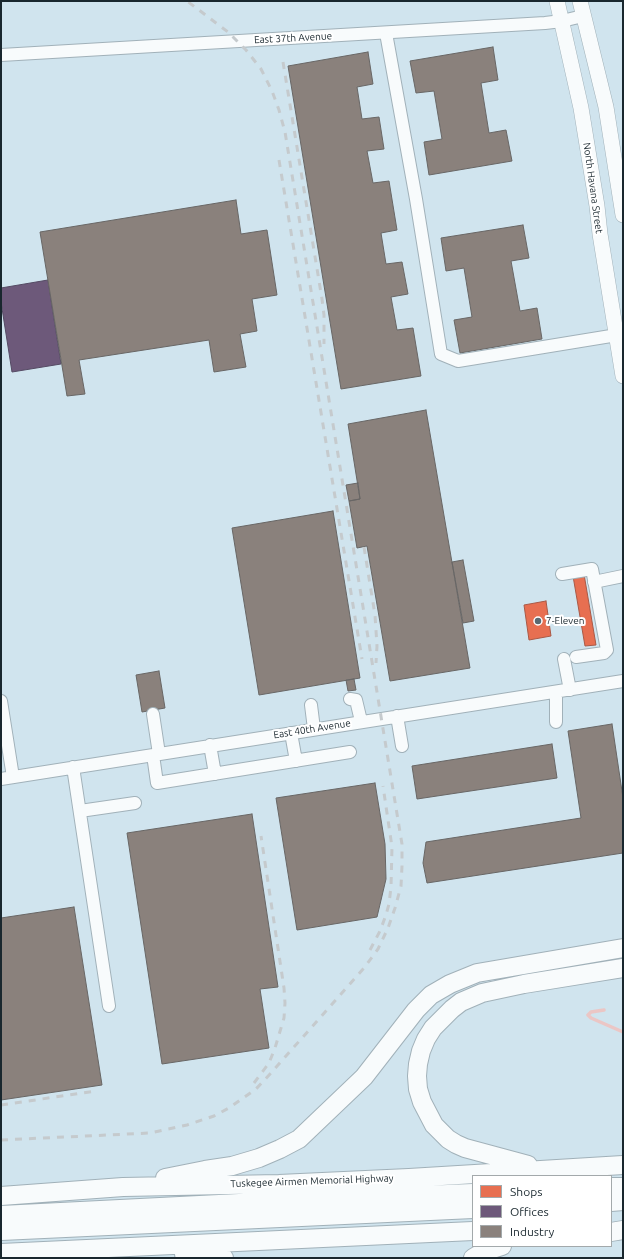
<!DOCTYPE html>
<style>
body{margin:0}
#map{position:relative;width:624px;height:1259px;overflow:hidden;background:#d0e4ee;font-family:Ubuntu,sans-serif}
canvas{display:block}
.frame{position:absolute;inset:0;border:2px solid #19272e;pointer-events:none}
.legend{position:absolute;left:472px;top:1175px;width:140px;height:72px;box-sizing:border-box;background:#fff;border:1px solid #a3a9ab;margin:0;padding:5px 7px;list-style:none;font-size:12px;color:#19272e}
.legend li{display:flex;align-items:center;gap:8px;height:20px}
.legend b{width:20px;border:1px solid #a3a9ab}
</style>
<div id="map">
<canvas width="624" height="1259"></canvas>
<div class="frame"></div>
<ul class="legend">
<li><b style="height:11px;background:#e76f51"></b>Shops</li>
<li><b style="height:11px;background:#6d597a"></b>Offices</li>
<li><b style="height:11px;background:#8a817c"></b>Industry</li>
</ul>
</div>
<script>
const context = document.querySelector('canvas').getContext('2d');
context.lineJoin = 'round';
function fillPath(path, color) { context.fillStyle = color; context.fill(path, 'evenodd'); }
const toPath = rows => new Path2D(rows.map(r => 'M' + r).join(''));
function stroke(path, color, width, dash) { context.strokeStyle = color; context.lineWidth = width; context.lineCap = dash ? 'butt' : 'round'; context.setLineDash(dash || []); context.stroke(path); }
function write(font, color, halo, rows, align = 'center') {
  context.font = font + ' Ubuntu,sans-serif'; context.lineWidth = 4; context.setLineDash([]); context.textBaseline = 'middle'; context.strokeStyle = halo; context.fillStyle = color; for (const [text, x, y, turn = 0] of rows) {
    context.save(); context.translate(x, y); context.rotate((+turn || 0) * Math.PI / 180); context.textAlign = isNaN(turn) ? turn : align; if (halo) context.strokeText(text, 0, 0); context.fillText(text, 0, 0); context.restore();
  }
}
const shops = toPath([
 [584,574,596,645,585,646,573,576,584,574],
 [546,601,551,636,529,640,524,605,546,601]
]);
fillPath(shops, '#e76f51');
stroke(shops, '#a95946', 1);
const offices = toPath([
 [48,280,61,364,12,372,1,302,1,288,48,280]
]);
fillPath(offices, '#6d597a');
stroke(offices, '#544a63', 1);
const industry = toPath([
 [493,47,498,80,481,83,489,133,506,130,512,161,429,175,424,142,442,139,434,91,416,93,410,61,493,47],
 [368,52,373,84,357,87,362,119,379,117,384,149,367,151,373,183,389,181,397,230,381,233,386,264,402,262,408,294,391,297,397,330,413,328,421,376,341,389,288,66,368,52],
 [236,200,241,234,267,230,277,295,252,299,257,331,240,334,246,367,214,372,209,340,79,360,85,394,67,396,40,232,236,200],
 [523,225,529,258,511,261,520,311,537,308,542,339,460,353,454,320,472,317,464,268,446,271,441,238,523,225],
 [426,410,470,668,390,681,367,546,357,548,349,501,360,499,348,424,426,410],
 [358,483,360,499,349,501,346,485,358,483],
 [333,511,360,678,259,695,232,528,333,511],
 [463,560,474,621,463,623,452,562,463,560],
 [159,671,165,708,142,712,136,675,159,671],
 [354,679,356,690,348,691,346,680,354,679],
 [612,724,623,798,623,853,427,883,423,863,426,842,581,818,568,731,612,724],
 [552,744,557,778,417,799,412,766,552,744],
 [375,783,385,844,386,879,377,917,297,930,276,798,375,783],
 [252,814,278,987,260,989,269,1048,162,1064,127,833,252,814],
 [74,907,102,1085,1,1100,1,918,74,907]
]);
fillPath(industry, '#8a817c');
stroke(industry, '#686665', 1);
stroke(toPath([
 [604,1010,591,1012,588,1015,591,1018,623,1032]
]), '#ebc6c5', 3.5);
const minor = toPath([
 [386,33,416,199,441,354,458,361,617,335],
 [1,55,545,23,562,21,583,16],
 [562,574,592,569,607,650,604,653,576,657],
 [594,582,623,576],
 [564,659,570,690],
 [556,692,556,722],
 [350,699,356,700,361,721],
 [1,701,13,777],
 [311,705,314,729],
 [153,714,159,754],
 [397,716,402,746],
 [291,733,296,761],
 [210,745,215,774],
 [153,755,157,783,350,752],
 [73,767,109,1006],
 [1,779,623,681],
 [80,811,135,803]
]);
const major = toPath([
 [557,1,581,108,597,206,600,234,623,376],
 [580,1,606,107,623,215]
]);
const highway = toPath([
 [528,1165,465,1148,456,1144,448,1139,434,1125,422,1102,418,1089,417,1076,418,1064,421,1051,426,1039,433,1028,452,1009,461,1002,482,993,524,984,623,968],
 [165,1178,205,1170,232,1166,259,1158,280,1149,299,1139,364,1077,416,1010,431,995,450,984,477,973,623,948],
 [611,1187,623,1187],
 [1,1196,123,1187,279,1184,409,1178,623,1165],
 [611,1202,623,1201],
 [1,1215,299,1200,473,1193],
 [1,1231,473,1209],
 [611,1232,623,1230],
 [1,1253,473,1231],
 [184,1254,224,1258],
 [473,1258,483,1252,502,1246]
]);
stroke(minor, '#a1b1b9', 14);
stroke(major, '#a1b1b9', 16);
stroke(highway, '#a1b1b9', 20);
stroke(minor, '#f8fbfc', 12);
stroke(major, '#f8fbfc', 15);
stroke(highway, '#f8fbfc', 18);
stroke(toPath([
 [283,62,322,299,324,315,324,344],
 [279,160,362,659],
 [364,547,375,615,377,646,376,663],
 [370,950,380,931,386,915,389,904,391,887,392,847,383,786],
 [254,1083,269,1063,275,1048,284,1018,285,1003,284,988,261,836],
 [1,1105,96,1091],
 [1,1140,150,1133,187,1125,214,1116,229,1108,256,1089,271,1073,364,968,378,949,388,928,395,908,401,886,402,866,402,844,399,826,285,132,279,110,272,91,261,69,246,50,228,32,187,1]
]), '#c5cacd', 3, [7, 7]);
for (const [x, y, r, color] of [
 [538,621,4,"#596971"]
]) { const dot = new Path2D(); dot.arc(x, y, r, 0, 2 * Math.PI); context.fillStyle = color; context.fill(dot); stroke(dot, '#fff', 1.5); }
write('10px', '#19272e', '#fff', [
 ["East 37th Avenue",293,38,-3],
 ["North Havana Street",593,188,82],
 ["East 40th Avenue",312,729,-9],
 ["Tuskegee Airmen Memorial Highway",312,1181,-2]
]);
write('10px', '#19272e', '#fff', [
 ["7-Eleven",546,621]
], 'left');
</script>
